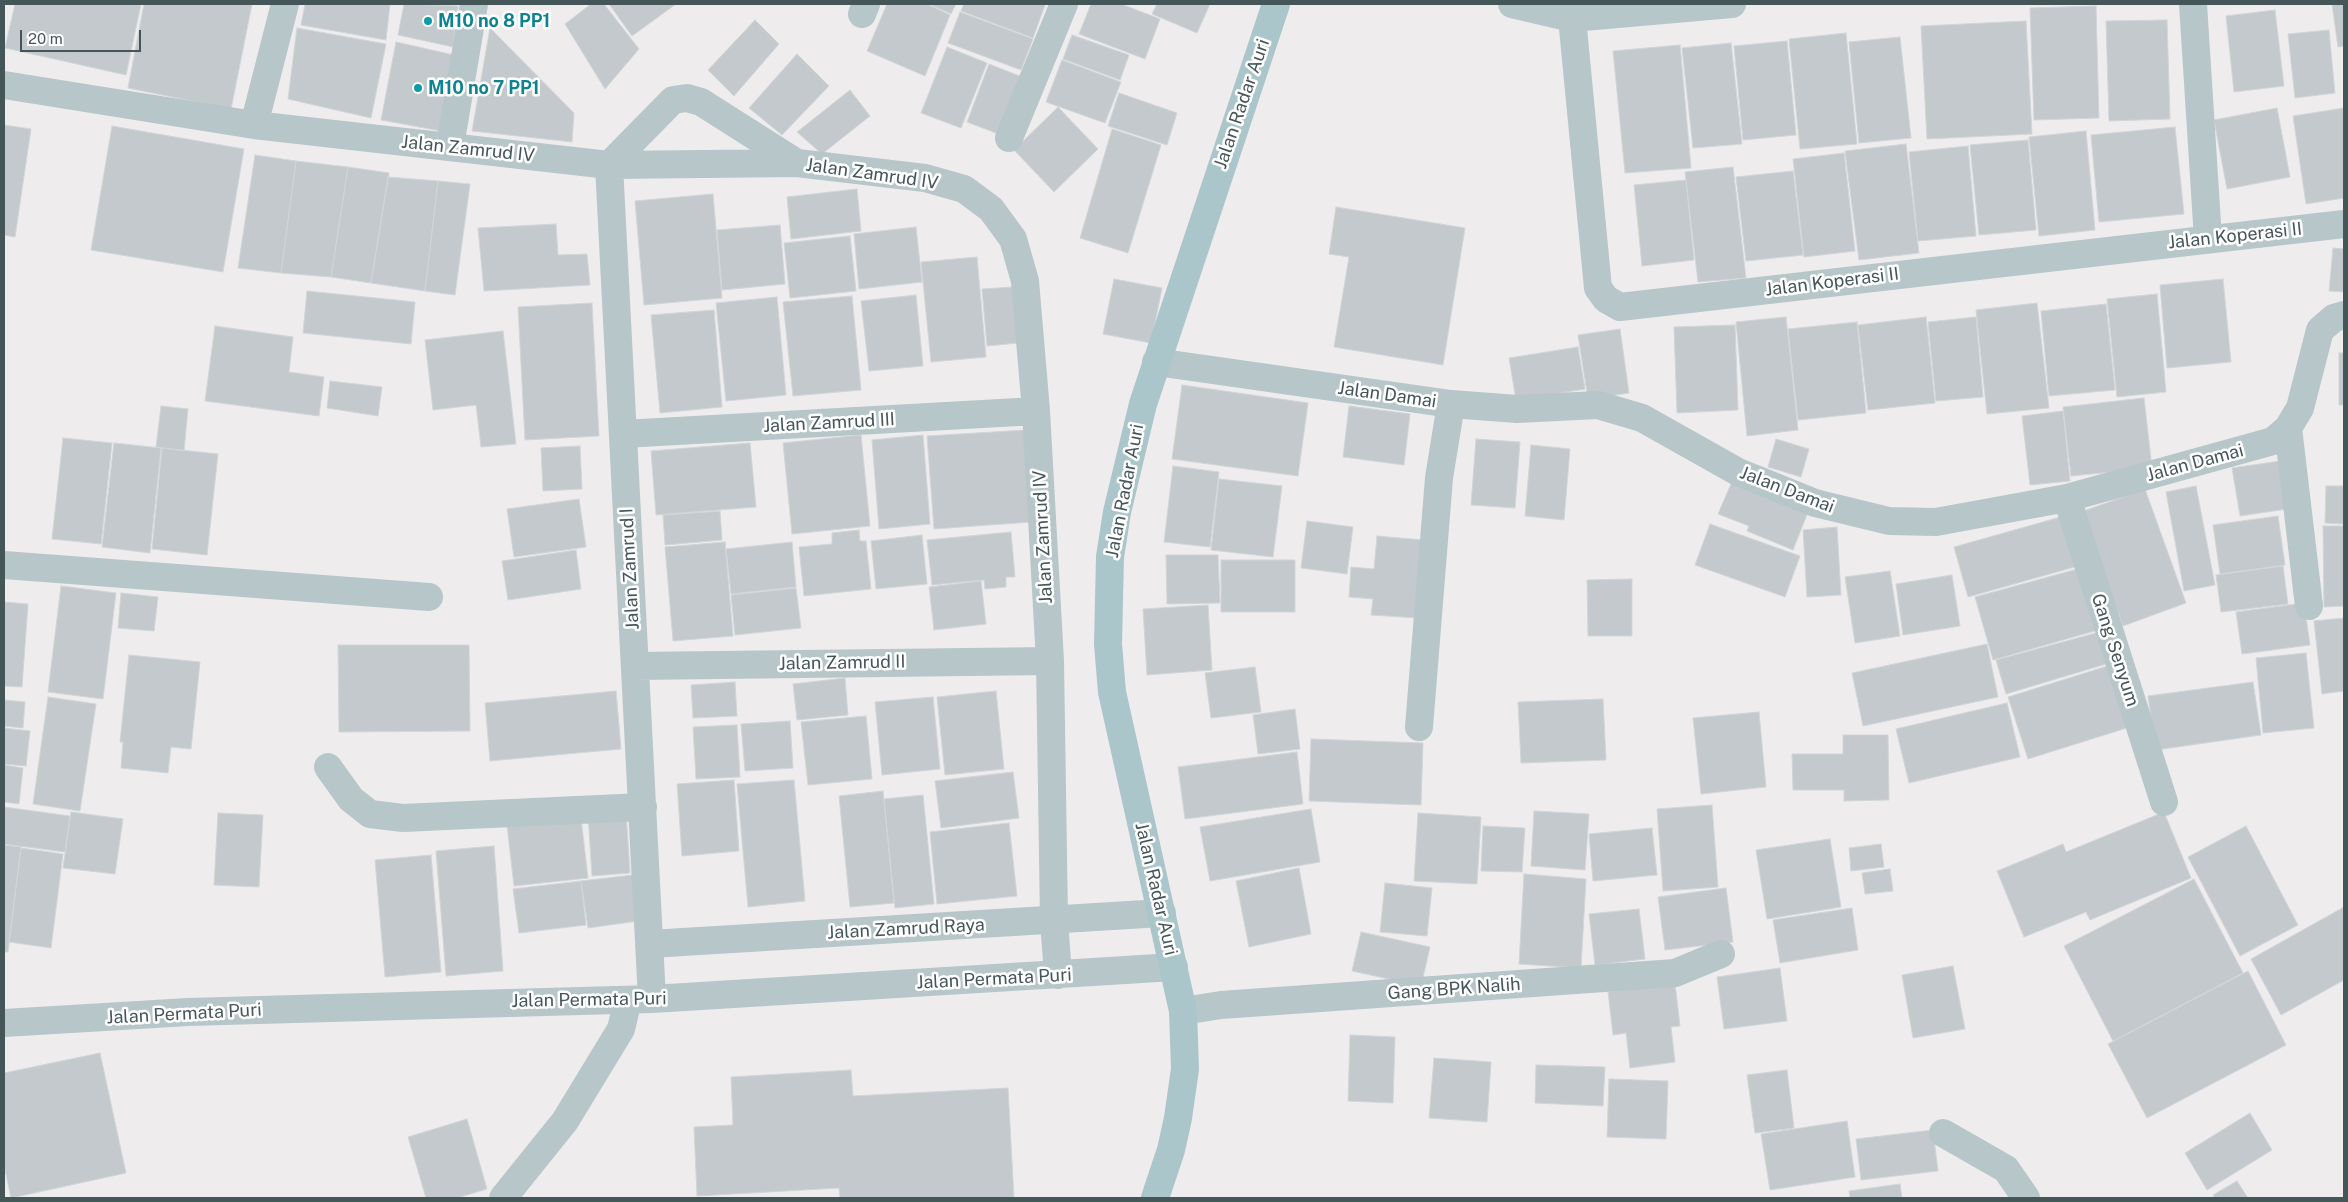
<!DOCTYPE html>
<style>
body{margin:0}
#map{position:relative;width:2348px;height:1202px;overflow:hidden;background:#efeced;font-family:"Public Sans",sans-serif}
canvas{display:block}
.frame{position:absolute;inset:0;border:5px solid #455659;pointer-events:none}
.scale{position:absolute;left:20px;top:30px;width:121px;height:22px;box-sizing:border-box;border:2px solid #455659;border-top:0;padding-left:6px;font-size:15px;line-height:18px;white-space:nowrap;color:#455659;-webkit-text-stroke:4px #fff;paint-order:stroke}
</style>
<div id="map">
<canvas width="2348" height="1202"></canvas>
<div class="frame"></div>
<div class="scale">20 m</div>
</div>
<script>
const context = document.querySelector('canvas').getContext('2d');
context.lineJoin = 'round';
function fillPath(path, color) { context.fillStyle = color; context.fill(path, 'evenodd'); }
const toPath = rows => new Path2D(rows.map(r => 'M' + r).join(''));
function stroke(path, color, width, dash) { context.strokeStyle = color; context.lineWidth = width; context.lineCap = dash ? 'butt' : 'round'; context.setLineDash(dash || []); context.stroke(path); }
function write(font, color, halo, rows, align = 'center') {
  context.font = font + ' "Public Sans",sans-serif'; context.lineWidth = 5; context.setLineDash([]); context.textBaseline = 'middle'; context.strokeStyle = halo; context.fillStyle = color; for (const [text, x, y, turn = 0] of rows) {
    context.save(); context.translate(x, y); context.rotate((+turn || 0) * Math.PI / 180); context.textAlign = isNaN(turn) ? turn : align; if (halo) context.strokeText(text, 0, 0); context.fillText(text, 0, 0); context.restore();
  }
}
const building = toPath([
 [15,4,141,4,126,75,5,48,15,4],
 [144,4,252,4,231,109,128,88,144,4],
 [305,4,390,4,386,40,301,25,305,4],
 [404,4,458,6,453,47,398,35,404,4],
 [591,4,604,4,639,49,605,89,565,24,591,4],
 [609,4,676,4,632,36,609,4],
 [887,4,927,4,950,15,925,76,867,51,887,4],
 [929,4,956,4,951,14,929,4],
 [964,4,1042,4,1045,5,1033,38,961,11,964,4],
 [1091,4,1121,4,1160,19,1145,59,1079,34,1091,4],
 [1157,4,1210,4,1197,33,1152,14,1157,4],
 [2332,4,2344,4,2344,46,2338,47,2332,4],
 [2096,6,2099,118,2034,120,2030,8,2096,6],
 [2275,10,2284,86,2234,92,2226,16,2275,10],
 [960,12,1033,39,1021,70,948,43,960,12],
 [755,20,779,44,734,96,708,70,755,20],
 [2167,20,2170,119,2109,121,2106,21,2167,20],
 [2026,21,2032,134,1927,139,1921,26,2026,21],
 [297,28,386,44,371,118,288,99,297,28],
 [490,28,574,113,572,142,472,131,490,28],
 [2329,30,2335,93,2295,98,2288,34,2329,30],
 [1846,33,1857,144,1800,149,1789,39,1846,33],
 [1072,35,1129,55,1120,80,1063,59,1072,35],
 [1900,37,1911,138,1859,143,1849,42,1900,37],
 [1787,41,1796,135,1743,140,1734,46,1787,41],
 [396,42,454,55,441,131,381,120,396,42],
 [1731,43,1742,144,1693,148,1682,48,1731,43],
 [1680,45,1691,168,1625,173,1613,51,1680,45],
 [947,47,987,63,961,128,921,113,947,47],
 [797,54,829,86,782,135,749,108,797,54],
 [1062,60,1121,82,1105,123,1046,102,1062,60],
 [989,64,1030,80,1009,138,967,122,989,64],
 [850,90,870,116,822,154,797,132,850,90],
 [1119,93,1177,113,1167,145,1108,126,1119,93],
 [1058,107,1098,149,1054,192,1014,150,1058,107],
 [2277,108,2290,177,2227,189,2214,120,2277,108],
 [2344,108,2344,198,2306,204,2293,116,2344,108],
 [4,125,31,129,15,237,4,235,4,125],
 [112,126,244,149,223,272,91,250,112,126],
 [2175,127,2184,214,2099,222,2091,135,2175,127],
 [1112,129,1161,145,1128,253,1080,238,1112,129],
 [2086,131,2095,230,2039,236,2029,137,2086,131],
 [2028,140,2036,230,1979,235,1970,145,2028,140],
 [1906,144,1919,253,1859,260,1845,151,1906,144],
 [1968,146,1976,236,1918,241,1909,152,1968,146],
 [1844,153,1855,251,1804,257,1793,159,1844,153],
 [255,155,296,161,281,273,238,268,255,155],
 [296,161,348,167,331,277,281,273,296,161],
 [348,167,389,173,371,283,331,277,348,167],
 [1733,167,1746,278,1698,282,1685,172,1733,167],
 [1793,171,1803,255,1746,261,1736,177,1793,171],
 [388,177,438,181,425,291,371,283,388,177],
 [1686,180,1694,260,1642,266,1634,185,1686,180],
 [438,181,470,184,455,295,425,291,438,181],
 [857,189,861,231,791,239,787,197,857,189],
 [713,194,722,298,644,305,635,201,713,194],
 [1336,207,1465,228,1443,365,1334,347,1349,257,1329,254,1336,207],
 [556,224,558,255,587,254,590,285,484,291,478,228,556,224],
 [780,225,785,284,722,290,717,230,780,225],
 [916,227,922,282,859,289,854,234,916,227],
 [850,236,856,291,790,298,784,243,850,236],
 [2333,248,2344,249,2344,292,2329,291,2333,248],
 [977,257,986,357,931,362,921,262,977,257],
 [1114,279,1162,288,1151,343,1103,334,1114,279],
 [2223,279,2231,362,2167,368,2160,285,2223,279],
 [1013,287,1018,343,987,346,982,289,1013,287],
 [307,291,415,302,411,344,303,333,307,291],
 [2157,294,2166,392,2117,397,2107,299,2157,294],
 [916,295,923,366,869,371,861,301,916,295],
 [852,296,861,390,793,396,783,302,852,296],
 [777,297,786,395,726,401,716,303,777,297],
 [592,303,599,436,525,440,518,307,592,303],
 [2037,303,2049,408,1987,414,1976,310,2037,303],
 [2106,304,2115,390,2049,396,2041,311,2106,304],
 [714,310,722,407,660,413,651,315,714,310],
 [1786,317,1798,430,1747,436,1736,322,1786,317],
 [1926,317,1935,403,1868,410,1858,325,1926,317],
 [1976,317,1983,397,1936,401,1928,322,1976,317],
 [1857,322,1866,413,1798,420,1788,329,1857,322],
 [1735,325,1738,410,1677,413,1674,327,1735,325],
 [215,326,293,337,289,372,324,377,319,416,205,401,215,326],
 [1620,329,1629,393,1588,399,1578,335,1620,329],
 [503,331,516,444,481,447,476,405,433,410,425,340,503,331],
 [1578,347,1585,389,1516,400,1509,358,1578,347],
 [2339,353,2344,353,2344,405,2339,405,2339,353],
 [330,381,382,387,378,416,327,408,330,381],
 [1182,385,1308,403,1298,476,1172,459,1182,385],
 [2144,398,2152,468,2071,476,2063,407,2144,398],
 [161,406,188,409,184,451,156,447,161,406],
 [1349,406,1410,414,1404,465,1343,457,1349,406],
 [2063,411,2070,481,2030,485,2022,416,2063,411],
 [1025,430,1031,522,934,529,927,436,1025,430],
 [861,435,870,526,792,534,783,443,861,435],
 [923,435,930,524,879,529,872,440,923,435],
 [63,438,112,443,101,544,52,539,63,438],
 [1476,439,1520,442,1515,508,1471,505,1476,439],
 [1776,439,1809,449,1801,477,1768,467,1776,439],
 [114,443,161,448,150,553,102,547,114,443],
 [750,443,756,507,656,515,651,451,750,443],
 [1531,445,1570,449,1564,520,1525,516,1531,445],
 [580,446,582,489,543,491,541,448,580,446],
 [162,448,218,454,207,555,152,549,162,448],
 [2280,461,2287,509,2240,516,2232,468,2280,461],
 [1173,466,1219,472,1210,547,1164,542,1173,466],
 [1734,477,1810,507,1793,550,1747,531,1749,526,1718,514,1734,477],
 [1219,479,1282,486,1273,557,1211,550,1219,479],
 [2196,486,2215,585,2184,591,2166,492,2196,486],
 [2326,486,2344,486,2344,524,2325,523,2326,486],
 [2145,489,2186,603,2123,626,2081,512,2145,489],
 [579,499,586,547,514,557,507,509,579,499],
 [720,511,722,540,665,545,663,515,720,511],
 [2064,516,2078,566,1968,597,1954,547,2064,516],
 [2278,516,2285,565,2220,574,2213,525,2278,516],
 [1307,521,1353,527,1347,574,1301,568,1307,521],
 [1710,524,1800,556,1785,597,1695,565,1710,524],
 [2323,526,2344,526,2344,606,2324,607,2323,526],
 [1837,527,1841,595,1807,597,1803,530,1837,527],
 [859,530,860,541,866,541,871,589,804,596,799,547,832,544,832,533,859,530],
 [1011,532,1015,577,1006,577,1006,587,985,589,984,580,932,585,927,540,1011,532],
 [922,535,927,584,876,589,871,541,922,535],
 [1377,536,1423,540,1417,618,1371,615,1373,599,1349,597,1351,567,1374,569,1377,536],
 [725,542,733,636,673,641,665,547,725,542],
 [792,542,796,587,731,594,726,549,792,542],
 [576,550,581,589,508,600,502,561,576,550],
 [1166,555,1218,555,1220,603,1167,604,1166,555],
 [1221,560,1295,560,1295,612,1221,612,1221,560],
 [2283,566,2288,604,2221,612,2216,575,2283,566],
 [2081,568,2098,630,1993,660,1975,597,2081,568],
 [1890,571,1900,636,1855,643,1845,577,1890,571],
 [1952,575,1960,626,1903,635,1896,584,1952,575],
 [1632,579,1632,636,1588,636,1587,580,1632,579],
 [981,581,986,624,934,630,929,587,981,581],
 [61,586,116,593,103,699,48,692,61,586],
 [796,588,801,628,735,635,731,595,796,588],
 [121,593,158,597,154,631,118,628,121,593],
 [4,602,28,604,22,687,4,686,4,602],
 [2304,603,2310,645,2242,654,2236,612,2304,603],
 [1208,605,1212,670,1147,675,1143,609,1208,605],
 [2344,618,2344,691,2322,694,2314,621,2344,618],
 [2096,633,2106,664,2006,694,1996,660,2096,633],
 [1987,644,1998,697,1863,726,1852,673,1987,644],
 [338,645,469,645,470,731,339,732,338,645],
 [2306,653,2314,728,2263,733,2256,658,2306,653],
 [129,655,200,662,191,749,171,747,168,773,121,768,123,742,120,742,129,655],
 [2114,664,2133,726,2028,759,2008,697,2114,664],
 [1255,667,1261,712,1211,718,1205,673,1255,667],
 [845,678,848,715,797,720,793,684,845,678],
 [735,682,737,716,693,718,691,685,735,682],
 [2253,682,2261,735,2156,750,2148,696,2253,682],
 [616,691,621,749,490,761,485,703,616,691],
 [996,691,1004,769,945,775,937,697,996,691],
 [48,697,96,704,80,811,33,804,48,697],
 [933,697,940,769,882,775,875,702,933,697],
 [1603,699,1606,760,1521,763,1518,702,1603,699],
 [4,700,25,702,23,728,4,726,4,700],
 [2007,703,2020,757,1909,783,1896,729,2007,703],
 [1295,709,1300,749,1258,754,1253,715,1295,709],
 [1759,712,1766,787,1701,794,1693,718,1759,712],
 [866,716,872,779,808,785,801,722,866,716],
 [790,721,793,768,745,771,741,724,790,721],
 [737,725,740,777,696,779,693,727,737,725],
 [4,728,30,731,26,766,4,764,4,728],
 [1843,735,1888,735,1889,800,1844,801,1844,790,1793,790,1792,754,1843,754,1843,735],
 [1311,739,1423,743,1421,805,1309,801,1311,739],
 [1297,752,1303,804,1185,819,1178,767,1297,752],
 [4,765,23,768,19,804,4,802,4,765],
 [1013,772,1019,818,941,828,935,781,1013,772],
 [734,780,739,851,682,856,677,784,734,780],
 [794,780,805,901,748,907,737,784,794,780],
 [883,791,894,903,850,907,839,796,883,791],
 [923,795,934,904,895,908,884,799,923,795],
 [1712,805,1718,887,1663,891,1657,809,1712,805],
 [4,807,70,816,65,852,4,844,4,807],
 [1311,809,1320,862,1210,881,1200,827,1311,809],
 [1534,811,1589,814,1585,870,1531,866,1534,811],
 [71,812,123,819,115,874,63,868,71,812],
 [626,812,630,873,592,876,588,814,626,812],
 [2164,812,2191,878,2090,920,2086,912,2024,937,1997,871,2063,844,2066,852,2164,812],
 [218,813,263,815,259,887,214,885,218,813],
 [1418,813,1481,817,1477,884,1414,881,1418,813],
 [581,818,588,878,514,886,507,826,581,818],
 [1009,823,1017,896,937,904,930,832,1009,823],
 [1483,826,1525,828,1522,872,1481,871,1483,826],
 [2246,826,2298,925,2240,956,2188,857,2246,826],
 [1652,828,1657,875,1593,881,1589,834,1652,828],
 [1830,839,1841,907,1767,919,1756,850,1830,839],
 [1881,844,1884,867,1851,871,1849,848,1881,844],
 [4,845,21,847,8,952,4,952,4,845],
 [494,846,503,971,446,976,436,851,494,846],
 [21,848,63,854,51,948,9,942,21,848],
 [431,855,441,972,385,977,375,860,431,855],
 [1299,868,1311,934,1249,947,1236,881,1299,868],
 [1890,869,1893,891,1865,894,1862,873,1890,869],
 [1524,874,1586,879,1581,968,1519,964,1524,874],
 [633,875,638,921,588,928,581,881,633,875],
 [2194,879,2243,973,2113,1041,2064,946,2194,879],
 [581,881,586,925,519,933,513,889,581,881],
 [1385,883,1432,888,1427,936,1380,932,1385,883],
 [1726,888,1733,942,1665,950,1658,897,1726,888],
 [2344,907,2344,980,2281,1015,2251,959,2344,907],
 [1852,908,1858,950,1780,963,1773,920,1852,908],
 [1639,909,1645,959,1595,965,1589,914,1639,909],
 [1361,932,1430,947,1421,986,1352,971,1361,932],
 [1953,966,1965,1029,1913,1038,1902,975,1953,966],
 [1780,968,1787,1021,1724,1029,1717,977,1780,968],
 [2248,971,2286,1045,2147,1118,2108,1044,2248,971],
 [1675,983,1680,1026,1671,1027,1675,1062,1630,1068,1626,1033,1613,1035,1608,992,1675,983],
 [1350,1035,1395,1037,1393,1103,1348,1101,1350,1035],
 [100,1053,126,1173,11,1198,4,1165,4,1073,100,1053],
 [1434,1058,1491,1062,1487,1122,1429,1118,1434,1058],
 [1536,1065,1605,1067,1603,1106,1535,1103,1536,1065],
 [851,1070,853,1096,1008,1088,1014,1198,840,1198,839,1188,697,1196,694,1127,733,1125,731,1077,851,1070],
 [1787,1070,1794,1128,1755,1133,1747,1075,1787,1070],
 [1609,1079,1668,1081,1666,1139,1607,1137,1609,1079],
 [2250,1113,2272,1150,2207,1190,2185,1153,2250,1113],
 [467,1119,487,1189,457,1198,426,1198,408,1137,467,1119],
 [1847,1121,1855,1177,1770,1190,1761,1134,1847,1121],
 [1933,1130,1938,1171,1861,1180,1856,1139,1933,1130],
 [2237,1181,2248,1198,2215,1198,2213,1195,2237,1181],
 [1900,1184,1902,1198,1850,1198,1849,1191,1900,1184]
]);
fillPath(building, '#c3c9cc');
stroke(building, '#d0d5d8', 1);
stroke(toPath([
 [1512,4,1572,18,1732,4],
 [2193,4,2208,239],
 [862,14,866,4],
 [1572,18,1598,288,1606,299,1620,307,2344,224],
 [4,85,254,125,609,165,797,163,925,178,964,189,991,209,1013,239,1025,281,1036,411,1050,661,1054,920,1058,975],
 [254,125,285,4],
 [1009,138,1064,4],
 [450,146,474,4],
 [609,165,652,999],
 [609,165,673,100,687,98,701,102,797,163],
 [1156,362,1451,404,1517,409,1598,405,1642,418,1738,472,1815,503,1889,521,1936,522,2067,498,2273,441,2288,428,2300,408,2320,330,2334,318,2344,315],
 [2288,428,2309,606],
 [623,434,1036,411],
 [2067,498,2164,802],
 [4,565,429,597],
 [635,666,1050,661],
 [1419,727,1439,478,1451,404],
 [328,767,351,799,370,814,403,818,643,807],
 [650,944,1162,913],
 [1183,1011,1221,1005,1675,973,1721,954],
 [4,1023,188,1012,652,999,1174,967],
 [1943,1133,2006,1169,2026,1198],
 [503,1198,565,1121,621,1029,628,1000]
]), '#b7c6c9', 28);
stroke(toPath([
 [1155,1198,1171,1150,1178,1118,1185,1069,1183,1011,1112,692,1108,644,1110,557,1117,512,1143,404,1276,4]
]), '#abc6cb', 28);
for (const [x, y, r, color] of [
 [428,21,5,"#0f9aa8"],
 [418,88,5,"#0f9aa8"]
]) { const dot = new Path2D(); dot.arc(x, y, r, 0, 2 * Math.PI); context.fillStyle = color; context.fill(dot); stroke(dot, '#fff', 2); }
write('bold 18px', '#0d838f', '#fff', [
 ["M10 no 8 PP1",438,21],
 ["M10 no 7 PP1",428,88]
], 'left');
write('18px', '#455659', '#fff', [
 ["Jalan Radar Auri",1242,104,-71],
 ["Jalan Zamrud IV",468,149,6],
 ["Jalan Zamrud IV",872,174,8],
 ["Jalan Koperasi II",2235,236,-6],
 ["Jalan Koperasi II",1832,282,-7],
 ["Jalan Damai",1387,395,8],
 ["Jalan Zamrud III",829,423,-3],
 ["Jalan Damai",2195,463,-15],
 ["Jalan Damai",1787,490,21],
 ["Jalan Radar Auri",1125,491,-79],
 ["Jalan Zamrud IV",1043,537,-93],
 ["Jalan Zamrud I",630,569,-93],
 ["Gang Senyum",2115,650,72],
 ["Jalan Zamrud II",842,663,-1],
 ["Jalan Radar Auri",1156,889,77],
 ["Jalan Zamrud Raya",906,929,-3],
 ["Jalan Permata Puri",994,979,-3],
 ["Gang BPK Nalih",1454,989,-4],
 ["Jalan Permata Puri",589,1000,-1],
 ["Jalan Permata Puri",184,1014,-3]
]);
</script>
